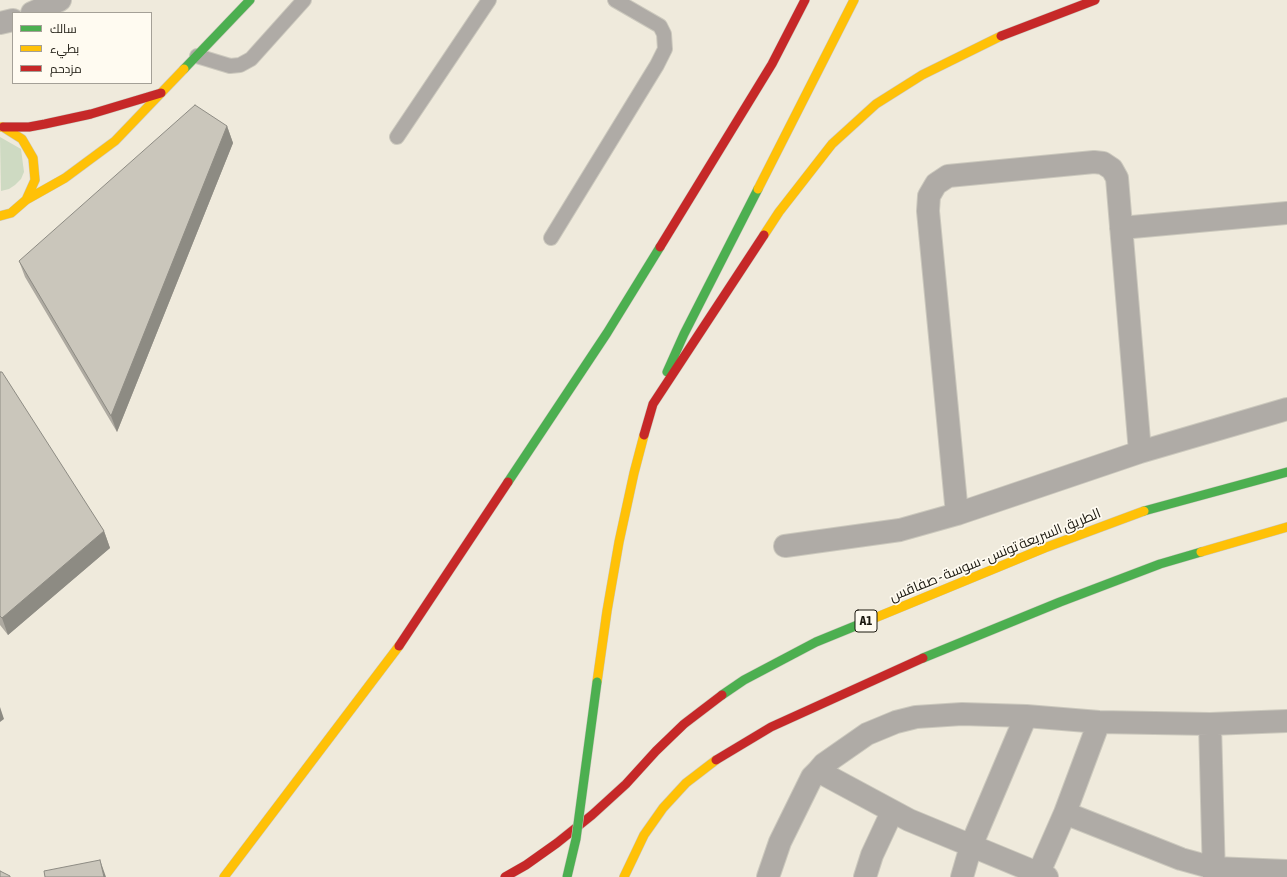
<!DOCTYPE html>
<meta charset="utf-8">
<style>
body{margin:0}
#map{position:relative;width:1287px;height:877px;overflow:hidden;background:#efeadc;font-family:"Asap Condensed",Cairo,sans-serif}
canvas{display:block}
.legend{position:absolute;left:12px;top:12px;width:140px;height:72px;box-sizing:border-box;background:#fffbf1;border:1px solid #a4a097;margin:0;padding:5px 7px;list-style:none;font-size:12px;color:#1b180f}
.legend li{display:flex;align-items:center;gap:8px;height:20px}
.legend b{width:20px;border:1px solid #a4a097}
</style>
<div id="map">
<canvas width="1287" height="877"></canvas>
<ul class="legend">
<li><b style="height:5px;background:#4caf50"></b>سالك</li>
<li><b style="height:5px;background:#ffc107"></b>بطيء</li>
<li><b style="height:5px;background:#c62828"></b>مزدحم</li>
</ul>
</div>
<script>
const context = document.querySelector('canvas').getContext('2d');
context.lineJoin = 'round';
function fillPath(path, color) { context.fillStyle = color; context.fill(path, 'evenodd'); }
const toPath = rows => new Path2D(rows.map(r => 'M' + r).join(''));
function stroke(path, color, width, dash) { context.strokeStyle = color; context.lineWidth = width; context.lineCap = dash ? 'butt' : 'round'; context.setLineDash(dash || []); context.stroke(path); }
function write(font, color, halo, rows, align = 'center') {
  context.font = font + ' "Asap Condensed",Cairo,sans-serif'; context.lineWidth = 3.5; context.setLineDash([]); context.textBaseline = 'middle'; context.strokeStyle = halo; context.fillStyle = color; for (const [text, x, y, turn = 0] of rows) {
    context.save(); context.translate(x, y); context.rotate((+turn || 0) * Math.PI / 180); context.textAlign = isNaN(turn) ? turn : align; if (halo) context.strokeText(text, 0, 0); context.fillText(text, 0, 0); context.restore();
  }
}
fillPath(toPath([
 [0,137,21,149,24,172,21,179,15,185,9,189,1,191]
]), '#cedac2');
const lane = toPath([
 [197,56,230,66,240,65,251,59,304,0],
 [397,137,489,0],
 [551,238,657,65,665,49,664,34,660,26,615,0]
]);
const street = toPath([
 [32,13,60,0],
 [0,23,13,20],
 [1121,228,1287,213],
 [957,514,928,211,929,196,936,184,948,176,1094,162,1103,163,1112,169,1117,178,1140,452],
 [785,546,900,530,957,514,1140,452,1287,409],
 [1210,724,1214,877],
 [818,771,909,820,1047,877],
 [1065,813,1181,859,1214,868,1287,871],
 [768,877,780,842,812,777,818,771,824,764,867,734,896,722,916,717,962,714,1026,716,1099,722,1210,724,1287,721],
 [865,877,872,855,892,812],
 [962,877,971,846,1026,716],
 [1037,877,1065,813,1099,722]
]);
const fast = toPath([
 [184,69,250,0],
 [667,372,684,334,758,189],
 [508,482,607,333,660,247],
 [1144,511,1287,472],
 [923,658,1060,602,1160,564,1201,552],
 [722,695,744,680,816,642,865,622]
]);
const slow = toPath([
 [0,127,3,127,22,139,33,158,35,180,26,200,11,213,0,216],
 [758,189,854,0],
 [26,200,65,178,115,141,184,69],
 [764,235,779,212,832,144,876,104,922,75,1001,36],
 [1201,552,1287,527],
 [865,622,1047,547,1144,511],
 [597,682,607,611,619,542,634,473,644,435],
 [224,877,399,646],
 [624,877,644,835,663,808,686,783,716,760]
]);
const jam = toPath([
 [1001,36,1095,0],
 [3,127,29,127,45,124,91,114,161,93],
 [660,247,772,64,805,0],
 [644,435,653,404,764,235],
 [399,646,508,482],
 [716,760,771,727,923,658],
 [505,877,526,865,557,843,592,815,626,784,656,751,684,724,722,695]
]);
stroke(lane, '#cbc8bd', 16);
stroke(street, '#cbc8bd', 24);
stroke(fast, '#cbc8bd', 10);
stroke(slow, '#cbc8bd', 10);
stroke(jam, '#cbc8bd', 10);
stroke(lane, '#afaba6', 14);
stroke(street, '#afaba6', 22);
stroke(fast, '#4caf50', 9);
stroke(slow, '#ffc107', 9);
stroke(jam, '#c62828', 9);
const fastBridge = toPath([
 [567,877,576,839,597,682]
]);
stroke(fastBridge, '#cbc8bd', 10, []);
stroke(fastBridge, '#4caf50', 9);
fillPath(toPath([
 [227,126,233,143,117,432,25,277,19,261],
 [0,372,104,531,110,548,8,635,0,625]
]), '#aeaaa1');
fillPath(toPath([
 [227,126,233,143,117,432,111,416],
 [104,531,110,548,8,635,2,618],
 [0,707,4,719,0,722],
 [100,860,106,877,107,877,104,877]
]), '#8d8b83');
const building = toPath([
 [195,105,227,126,111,416,19,261,195,105],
 [0,372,2,372,104,531,2,618,0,616,0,372],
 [100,860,104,877,45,877,44,871,100,860],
 [0,871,10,876,10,877,0,877,0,871]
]);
fillPath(building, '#cac6bb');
stroke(building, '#8d8b83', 1);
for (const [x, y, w] of [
 [866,621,22]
]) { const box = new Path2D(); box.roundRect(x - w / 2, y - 11, w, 22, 3); context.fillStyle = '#fffbf1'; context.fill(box); stroke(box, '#1b180f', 1); }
write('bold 13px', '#1b180f', null, [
 ["A1",866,621]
]);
write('14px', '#1b180f', '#fffbf1', [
 ["الطريق السريعة تونس - سوسة - صفاقس",995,555,-22]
]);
</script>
